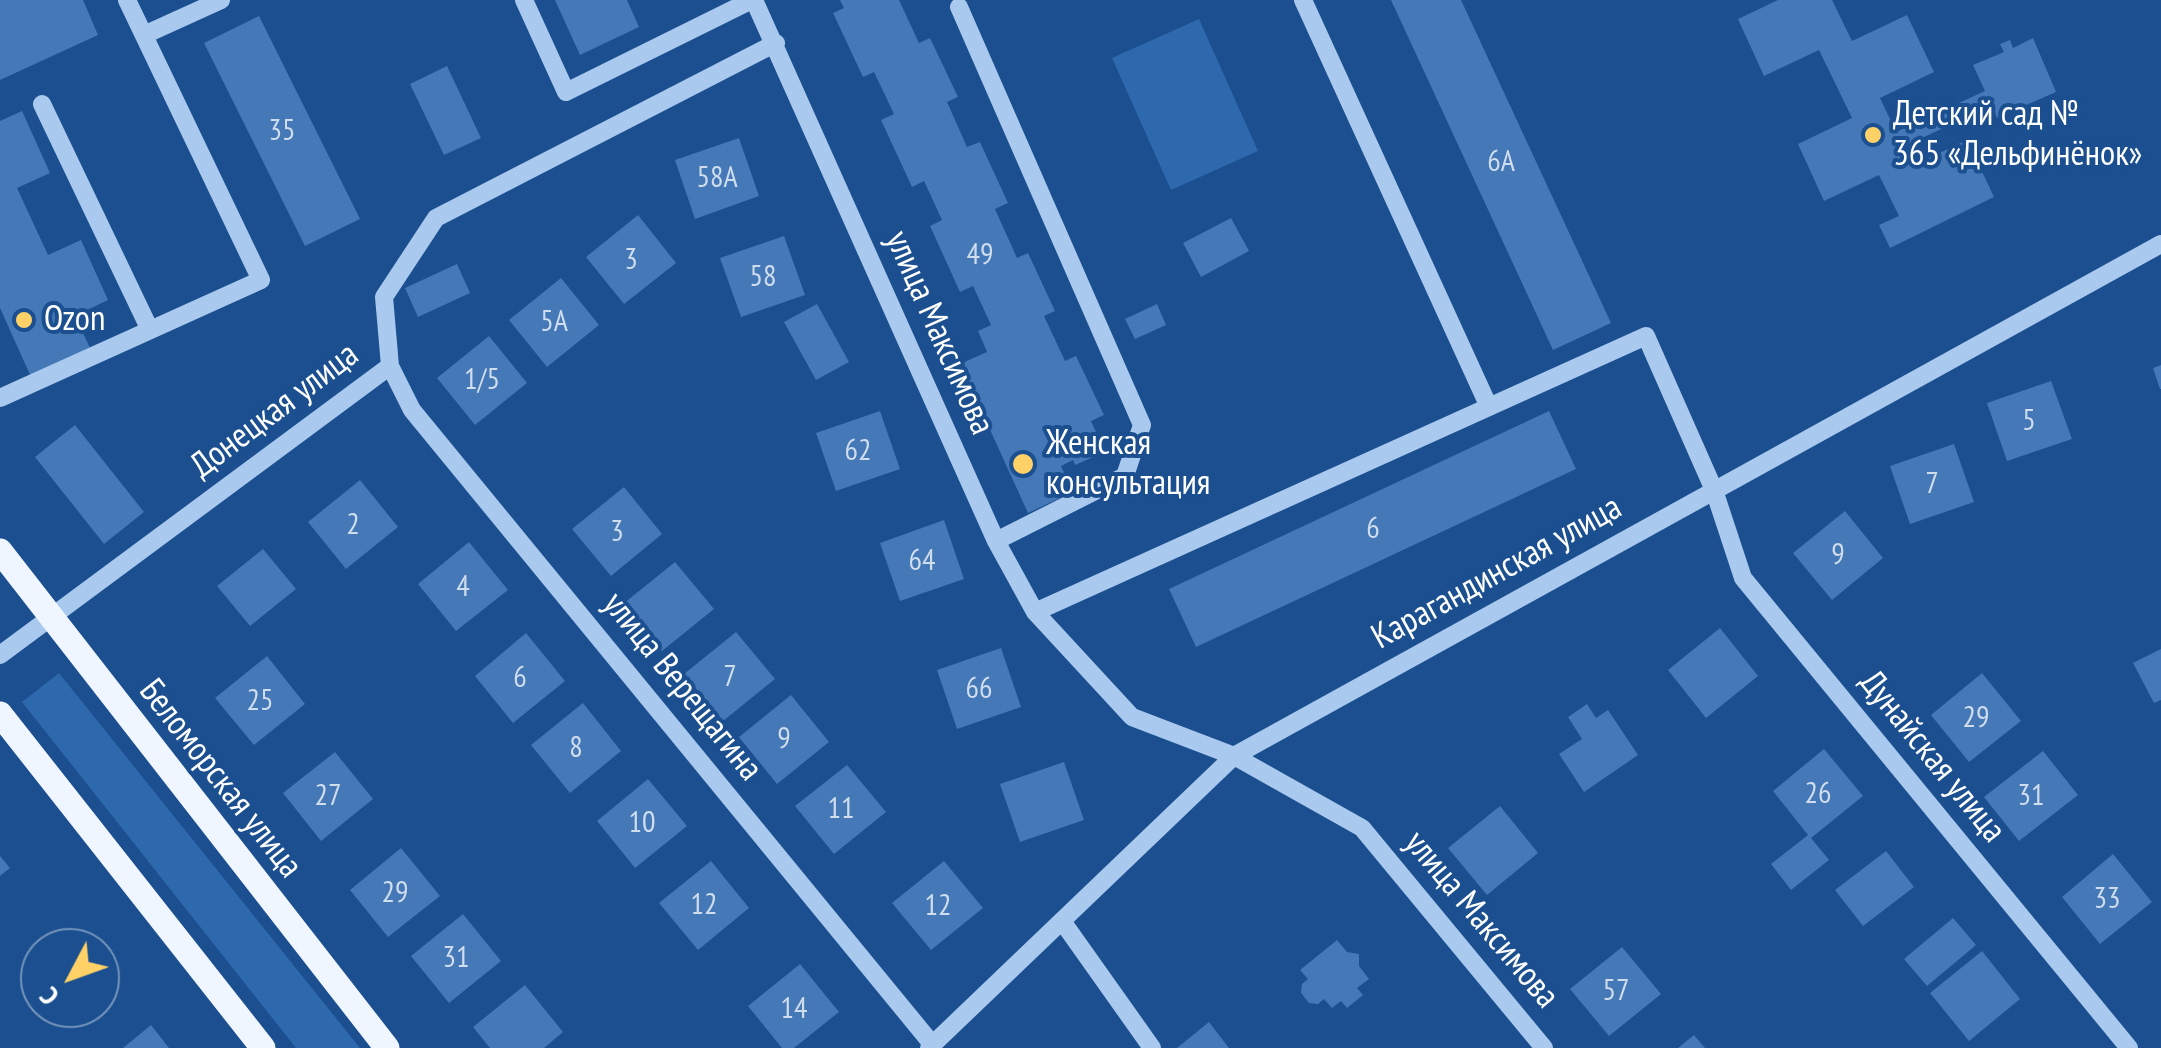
<!DOCTYPE html>
<meta charset="utf-8">
<style>
body{margin:0}
#map{position:relative;width:2161px;height:1048px;overflow:hidden;background:#1b4f8f;font-family:"PT Sans Narrow",sans-serif}
canvas{display:block}
.north{position:absolute;left:20px;top:928px;width:100px;height:100px;box-sizing:border-box;background:#1b4f8f;border:2px solid #7695bc;border-radius:50%;rotate:229deg;font-size:28px;font-weight:700;line-height:40px;text-align:center;color:#fff}
.north::after{content:'';display:block;margin:auto;width:35px;height:45px;background:#ffd166;clip-path:polygon(50% 0,100% 100%,50% 72%,0 100%)}
</style>
<div id="map">
<canvas width="2161" height="1048"></canvas>
<div class="north">С</div>
</div>
<script>
const context = document.querySelector('canvas').getContext('2d');
context.lineJoin = 'round';
function fillPath(path, color) { context.fillStyle = color; context.fill(path, 'evenodd'); }
const toPath = rows => new Path2D(rows.map(r => 'M' + r).join(''));
function stroke(path, color, width, dash) { context.strokeStyle = color; context.lineWidth = width; context.lineCap = dash ? 'butt' : 'round'; context.setLineDash(dash || []); context.stroke(path); }
function write(font, color, halo, rows, align = 'center') {
  context.font = font + ' "PT Sans Narrow",sans-serif'; context.lineWidth = 8; context.setLineDash([]); context.textBaseline = 'middle'; context.strokeStyle = halo; context.fillStyle = color; for (const [text, x, y, turn = 0] of rows) {
    context.save(); context.translate(x, y); context.rotate((+turn || 0) * Math.PI / 180); context.textAlign = isNaN(turn) ? turn : align; if (halo) context.strokeText(text, 0, 0); context.fillText(text, 0, 0); context.restore();
  }
}
fillPath(toPath([
 [1199,19,1258,151,1171,190,1112,58],
 [59,673,360,1048,296,1048,22,702]
]), '#2e69ad');
fillPath(toPath([
 [0,0,83,0,98,35,0,80],
 [555,0,627,0,639,27,580,55],
 [840,0,899,0,919,43,930,38,958,97,947,102,967,147,980,142,1008,203,995,209,1017,258,1028,253,1055,311,1044,316,1065,361,1076,356,1104,415,1091,421,1105,452,1075,465,1073,460,1061,466,1073,492,1028,513,960,364,987,352,978,331,991,325,973,286,960,292,930,226,942,220,924,181,912,187,881,120,894,114,874,72,863,77,833,13,844,8],
 [1391,0,1461,0,1611,323,1553,350],
 [1778,0,1832,0,1852,41,1907,15,1934,72,1880,98,1896,132,1985,91,1973,65,2004,52,2000,44,2010,40,2013,48,2033,38,2056,92,1997,118,1992,105,1903,147,1912,166,1967,140,1994,197,1890,248,1879,225,1899,216,1879,175,1824,201,1798,144,1852,118,1819,50,1764,76,1738,19],
 [259,16,360,219,305,246,204,43],
 [447,66,481,138,444,155,410,84],
 [22,111,50,173,17,188,48,255,81,240,108,300,75,316,91,350,31,377,0,308,0,121],
 [739,138,759,196,695,219,675,160],
 [638,215,676,263,624,304,586,257],
 [1231,218,1249,251,1201,277,1183,243],
 [784,236,805,295,741,317,720,258],
 [457,264,470,293,418,317,405,288],
 [561,278,599,325,547,367,509,320],
 [817,304,849,362,816,380,784,322],
 [1157,304,1166,325,1135,339,1125,319],
 [489,336,527,383,475,425,437,378],
 [2161,365,2161,389,2160,389,2153,368],
 [2051,381,2072,439,2007,461,1987,403],
 [880,411,900,469,836,491,816,433],
 [1549,411,1576,469,1196,647,1169,589],
 [75,425,144,512,104,544,35,457],
 [1954,444,1974,502,1910,524,1890,466],
 [360,480,398,527,346,569,308,522],
 [624,487,662,534,611,576,572,529],
 [1845,511,1883,558,1832,600,1793,553],
 [944,520,964,579,900,601,880,543],
 [469,542,508,590,456,631,418,584],
 [263,549,296,589,250,626,217,586],
 [675,562,714,609,662,651,623,604],
 [1720,628,1758,676,1706,718,1668,670],
 [736,632,775,679,723,721,684,674],
 [526,633,565,681,513,723,475,676],
 [1001,648,1021,707,957,729,937,670],
 [2161,649,2161,700,2154,703,2133,663],
 [267,656,305,704,254,745,215,698],
 [1982,673,2021,721,1969,762,1931,715],
 [791,695,829,742,777,784,739,737],
 [583,703,621,751,570,793,531,745],
 [1587,704,1596,718,1608,710,1638,755,1584,792,1559,754,1582,739,1568,717],
 [1824,749,1863,796,1811,838,1829,860,1791,890,1771,864,1808,835,1773,791],
 [2043,751,2078,795,2019,841,1984,797],
 [335,752,373,799,321,841,283,793],
 [1064,762,1084,820,1020,842,1000,784],
 [847,765,886,812,834,854,795,806],
 [648,779,687,826,635,868,597,821],
 [1500,806,1538,853,1487,895,1448,848],
 [401,848,440,896,388,937,350,890],
 [1886,851,1914,887,1863,926,1835,890],
 [2113,854,2152,902,2100,944,2062,897],
 [0,856,10,868,0,876],
 [711,861,749,908,698,950,659,903],
 [944,861,983,908,931,950,892,903],
 [463,914,501,961,449,1003,411,956],
 [1953,918,1976,945,1927,986,1904,959],
 [86,938,94,948,73,948],
 [1337,940,1347,952,1359,954,1359,966,1369,979,1357,988,1363,995,1347,1008,1341,1001,1332,1008,1324,999,1318,1004,1309,1003,1301,993,1302,984,1308,979,1300,970],
 [1622,947,1661,994,1609,1036,1570,989],
 [1982,951,2020,999,1969,1041,1930,993],
 [100,956,116,977,100,990],
 [800,964,839,1012,794,1048,782,1048,748,1006],
 [525,985,563,1032,544,1048,490,1048,473,1027],
 [1209,1022,1229,1048,1177,1048],
 [151,1025,169,1048,123,1048],
 [1694,1035,1705,1048,1678,1048]
]), '#4478b7');
stroke(toPath([
 [524,0,566,92,752,0],
 [754,0,996,541,1035,612,1132,717,1234,756,1362,828,1544,1048],
 [1303,0,1489,407],
 [959,7,1142,425,1125,476,996,541],
 [144,35,221,0],
 [42,104,150,330],
 [390,366,412,410,932,1044],
 [0,398,261,280,127,0],
 [1035,612,1646,336,1714,490,1743,578,2129,1048],
 [0,655,390,366,384,297,436,218,776,43],
 [1062,921,1152,1048],
 [929,1048,1234,756,2161,244]
]), '#a9c9ee', 18);
stroke(toPath([
 [0,551,387,1048],
 [0,714,263,1048]
]), '#f0f6ff', 25);
for (const [x, y, r, color] of [
 [1873,135,10,"#ffd166"],
 [24,320,10,"#ffd166"],
 [1023,464,12,"#ffd166"]
]) { const dot = new Path2D(); dot.arc(x, y, r, 0, 2 * Math.PI); context.fillStyle = color; context.fill(dot); stroke(dot, '#1b4f8f', 4); }
write('30px', '#d0dded', null, [
 ["35",282,131],
 ["6А",1501,162],
 ["58А",717,178],
 ["49",980,255],
 ["3",631,260],
 ["58",763,277],
 ["5А",554,322],
 ["1/5",482,380],
 ["5",2029,421],
 ["62",858,451],
 ["7",1932,484],
 ["2",353,525],
 ["6",1373,529],
 ["3",617,532],
 ["9",1838,555],
 ["64",922,561],
 ["4",463,587],
 ["7",730,677],
 ["6",520,678],
 ["66",979,689],
 ["25",260,701],
 ["29",1976,718],
 ["9",784,739],
 ["8",576,748],
 ["26",1818,794],
 ["27",328,796],
 ["31",2031,796],
 ["11",841,809],
 ["10",642,823],
 ["29",395,893],
 ["33",2107,899],
 ["12",704,905],
 ["12",938,906],
 ["31",456,958],
 ["57",1616,991],
 ["14",794,1009]
]);
write('35px', '#fff', '#1b4f8f', [
 ["Детский сад №",1893,115],
 ["365 «Дельфинёнок»",1893,155],
 ["Ozon",44,320],
 ["Женская",1046,444],
 ["консультация",1046,484]
], 'left');
write('35px', '#fff', '#1b4f8f', [
 ["улица Максимова",939,333,66],
 ["Донецкая улица",275,411,-37],
 ["Карагандинская улица",1497,573,-29],
 ["улица Верещагина",682,687,51],
 ["Дунайская улица",1932,757,51],
 ["Беломорская улица",220,779,52],
 ["улица Максимова",1481,920,50]
]);
</script>
